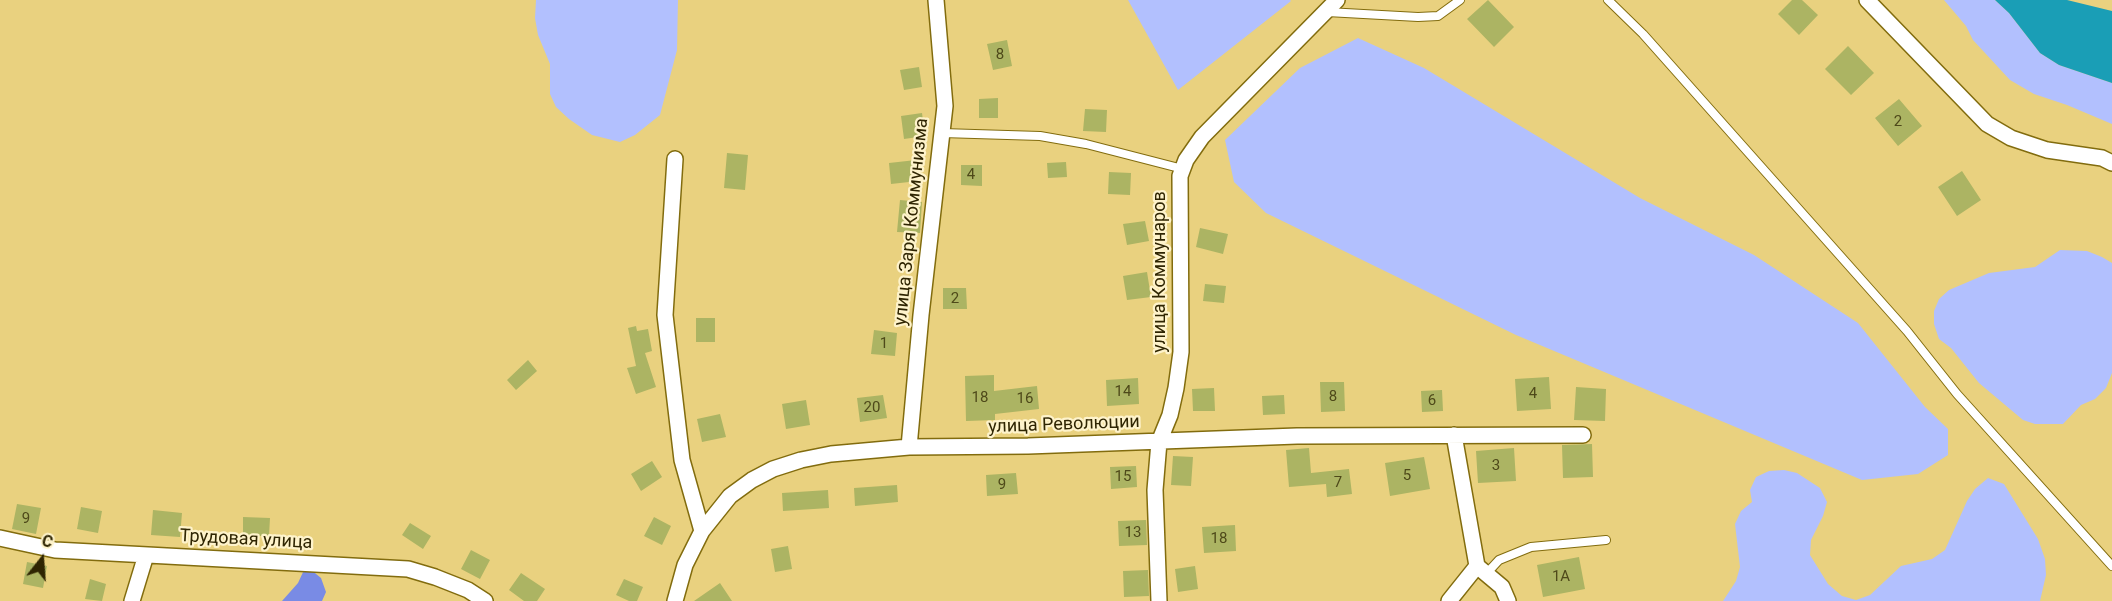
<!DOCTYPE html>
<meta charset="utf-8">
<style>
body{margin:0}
#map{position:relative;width:2112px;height:601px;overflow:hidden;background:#e9d17f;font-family:Roboto,sans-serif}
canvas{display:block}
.north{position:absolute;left:12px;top:529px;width:60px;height:60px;-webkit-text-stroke:4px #fef3cb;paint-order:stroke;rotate:17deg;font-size:16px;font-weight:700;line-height:24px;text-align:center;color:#2f2502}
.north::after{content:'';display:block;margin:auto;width:21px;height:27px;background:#2f2502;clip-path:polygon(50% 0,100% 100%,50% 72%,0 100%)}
</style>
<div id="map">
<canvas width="2112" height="601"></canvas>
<div class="north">С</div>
</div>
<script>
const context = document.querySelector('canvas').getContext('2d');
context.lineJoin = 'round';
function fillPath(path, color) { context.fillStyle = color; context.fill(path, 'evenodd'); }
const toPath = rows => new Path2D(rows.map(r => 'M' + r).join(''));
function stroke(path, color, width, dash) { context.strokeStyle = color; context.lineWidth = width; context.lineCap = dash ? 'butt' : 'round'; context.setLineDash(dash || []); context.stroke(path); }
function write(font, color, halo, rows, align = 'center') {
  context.font = font + ' Roboto,sans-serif'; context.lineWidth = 4.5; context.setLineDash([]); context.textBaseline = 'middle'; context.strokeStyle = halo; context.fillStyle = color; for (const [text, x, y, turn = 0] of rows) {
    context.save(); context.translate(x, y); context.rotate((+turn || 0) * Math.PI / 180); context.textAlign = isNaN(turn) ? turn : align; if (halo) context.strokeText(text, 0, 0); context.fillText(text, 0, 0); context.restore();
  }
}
fillPath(toPath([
 [536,0,678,0,677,50,660,115,635,135,620,142,592,135,569,119,556,107,550,94,550,64,538,35,535,18],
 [1128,0,1290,0,1291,1,1178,90],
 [1944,0,1995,0,2009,13,2040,53,2059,65,2112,83,2112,124,2067,105,2034,94,2010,80,1973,40,1966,26],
 [1358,38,1424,68,1640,198,1754,255,1858,323,1925,407,1948,429,1948,455,1918,474,1862,480,1516,335,1266,213,1234,182,1225,140,1300,68],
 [2060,250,2087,251,2102,257,2112,263,2112,373,2106,388,2095,399,2081,405,2063,424,2035,424,2023,420,1979,383,1951,348,1939,339,1934,324,1934,311,1939,299,1949,290,1989,273,2035,267],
 [1784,470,1797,473,1820,488,1827,502,1823,516,1811,540,1810,555,1828,584,1842,596,1856,600,1870,595,1901,566,1932,559,1945,550,1967,501,1975,489,1988,478,2004,484,2038,539,2045,559,2046,575,2040,601,1723,601,1736,581,1740,567,1735,524,1741,511,1752,502,1750,490,1756,477,1769,471]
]), '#b2c0fe');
fillPath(toPath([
 [310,569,321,578,326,592,322,601,282,601,298,583,304,570]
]), '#798be5');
fillPath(toPath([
 [1995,0,2067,0,2112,11,2112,83,2059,65,2040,53,2009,13]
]), '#1a9eb6');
fillPath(toPath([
 [1488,0,1514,27,1494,47,1467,19],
 [1792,0,1802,0,1818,15,1799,35,1778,14],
 [1007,40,1012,66,993,70,987,44],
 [1848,46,1874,73,1851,95,1825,69],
 [919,67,922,87,904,90,900,70],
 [998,98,998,118,979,118,979,99],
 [1899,99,1922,126,1898,146,1875,118],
 [1085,109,1107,110,1106,132,1083,131],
 [922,113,925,136,904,139,901,116],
 [727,153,748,155,745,190,724,188],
 [916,160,918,181,891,184,889,163],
 [1066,162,1067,177,1048,178,1047,163],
 [961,165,982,165,982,186,961,185],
 [1962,171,1981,200,1957,216,1938,187],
 [1109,172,1131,173,1130,195,1108,194],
 [900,200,922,202,920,233,897,232],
 [1145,221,1149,241,1127,245,1123,224],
 [1200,228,1228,234,1223,254,1196,247],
 [1147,272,1151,297,1127,300,1123,276],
 [1205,284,1226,286,1224,303,1203,301],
 [943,288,966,288,967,309,943,309],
 [696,318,715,318,715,342,696,342],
 [636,326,637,331,648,329,652,351,645,353,656,387,636,394,627,368,636,366,628,328],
 [874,330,897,333,895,356,871,354],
 [528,360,537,371,516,390,507,380],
 [994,375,994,391,1037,386,1039,409,995,414,995,420,966,421,965,376],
 [1549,377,1551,409,1517,411,1515,379],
 [1138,378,1139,404,1107,406,1106,380],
 [1320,382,1344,382,1345,411,1321,412],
 [1576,387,1606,389,1605,421,1574,420],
 [1214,388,1215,411,1193,411,1192,389],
 [1442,390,1443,411,1422,412,1421,391],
 [883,395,887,418,860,422,857,398],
 [1284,395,1285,414,1263,415,1262,396],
 [806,400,810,425,786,429,782,404],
 [720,414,726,437,702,442,697,419],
 [1592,444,1593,477,1563,478,1562,445],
 [1309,448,1311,473,1349,469,1352,494,1327,497,1326,484,1289,487,1286,450],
 [1514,448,1516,481,1478,483,1476,451],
 [1173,456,1193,457,1191,486,1171,485],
 [1424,457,1430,489,1390,496,1385,463],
 [652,461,662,477,641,491,631,474],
 [1136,466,1137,487,1111,489,1110,467],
 [1016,473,1018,494,987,496,986,475],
 [897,485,898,502,855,506,854,488],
 [828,490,829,508,783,511,782,493],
 [17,504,41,508,36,534,12,529],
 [81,507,102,511,98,533,77,529],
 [153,510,182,513,180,537,151,535],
 [243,517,270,518,269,536,243,536],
 [654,517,671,526,662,545,644,536],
 [1146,520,1147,545,1119,546,1118,521],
 [410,523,431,536,423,549,402,535],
 [1235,525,1236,551,1204,553,1202,527],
 [788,546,792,569,775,572,771,549],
 [471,550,490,560,480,579,461,569],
 [1579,557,1585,589,1543,597,1537,565],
 [27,562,47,566,43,588,23,584],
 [1195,566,1198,589,1178,592,1175,569],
 [1148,570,1149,596,1124,597,1123,571],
 [521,573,545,589,537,601,524,601,509,590],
 [90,579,106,584,102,601,85,599],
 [624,579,643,587,637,601,629,601,616,595],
 [720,583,732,601,694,601]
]), '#acb463');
const service = toPath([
 [1608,0,1643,34,1907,331,1957,394,2112,566],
 [1327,12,1418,17,1438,16,1460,0],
 [942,133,1040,136,1086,144,1183,169],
 [1486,574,1499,560,1531,547,1606,540]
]);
const minor = toPath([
 [1867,0,1987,124,2011,138,2047,150,2102,158,2112,163],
 [675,159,665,315,682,460,702,531],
 [909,447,921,315,945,106,936,0],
 [0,538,55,550,408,569,435,577,468,590,485,601],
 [1477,566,1502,587,1508,601],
 [132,601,146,555],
 [675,601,685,565,702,531,730,496,752,480,773,469,801,460,831,454,909,447,1028,446,1297,436,1583,435],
 [1159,601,1155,490,1159,442,1170,415,1176,388,1181,352,1180,176,1186,160,1202,137,1337,0],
 [1449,601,1477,566,1454,435]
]);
stroke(service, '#826c0e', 10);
stroke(minor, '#826c0e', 18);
stroke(service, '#fff', 8);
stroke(minor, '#fff', 15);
write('15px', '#4e491a', null, [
 ["8",1000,55],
 ["2",1898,122],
 ["4",971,175],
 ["2",955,299],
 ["1",884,344],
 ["14",1123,392],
 ["4",1533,394],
 ["8",1333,397],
 ["18",980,398],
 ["16",1025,399],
 ["6",1432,401],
 ["20",872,408],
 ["3",1496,466],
 ["5",1407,476],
 ["15",1123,477],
 ["7",1338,483],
 ["9",1002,485],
 ["9",26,519],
 ["13",1133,533],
 ["18",1219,539],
 ["1А",1561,577]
]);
write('18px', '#2f2502', '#fef3cb', [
 ["улица Заря Коммунизма",912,222,-84],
 ["улица Коммунаров",1160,272,-90],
 ["улица Революции",1064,425,-2],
 ["Трудовая улица",246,540,3]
]);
</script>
